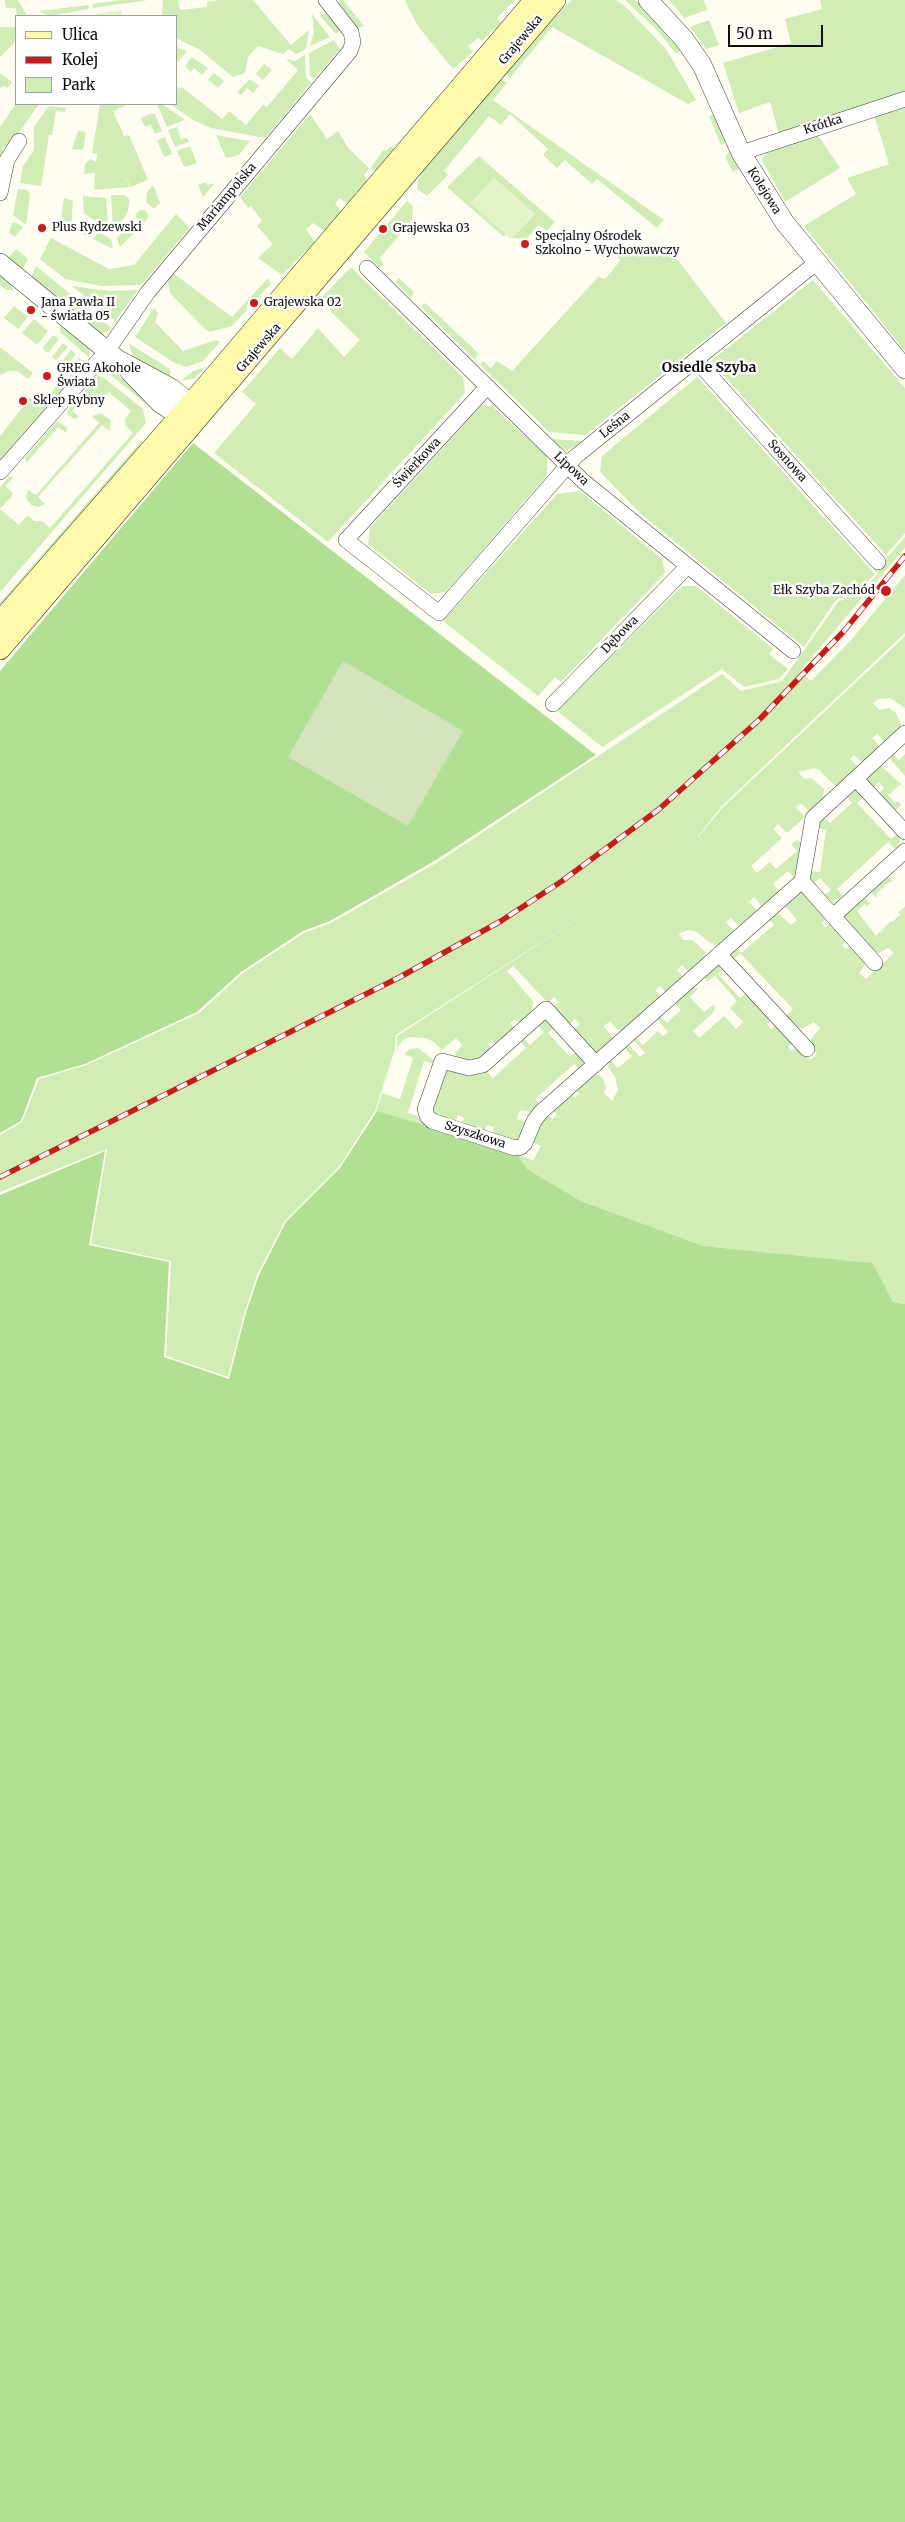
<!DOCTYPE html>
<meta charset="utf-8">
<style>
body{margin:0}
#map{position:relative;width:905px;height:2522px;overflow:hidden;background:#fffdef;font-family:Merriweather,serif}
canvas{display:block}
.legend{position:absolute;left:15px;top:15px;width:162px;height:90px;box-sizing:border-box;background:#fff;border:1px solid #9f9f9f;margin:0;padding:6px 9px;list-style:none;font-size:15px;color:#0e0e0e}
.legend li{display:flex;align-items:center;gap:10px;height:25px}
.legend b{width:25px;border:1px solid #9f9f9f}
.scale{position:absolute;left:728px;top:25px;width:95px;height:22px;box-sizing:border-box;border:2px solid #0e0e0e;border-top:0;padding-left:6px;font-size:15px;line-height:18px;white-space:nowrap;color:#0e0e0e;-webkit-text-stroke:4px #fff;paint-order:stroke}
</style>
<div id="map">
<canvas width="905" height="2522"></canvas>
<ul class="legend">
<li><b style="height:6px;background:#fffaaa"></b>Ulica</li>
<li><b style="height:6px;background:#ca1a1a"></b>Kolej</li>
<li><b style="height:14px;background:#cfedb5"></b>Park</li>
</ul>
<div class="scale">50 m</div>
</div>
<script>
const context = document.querySelector('canvas').getContext('2d');
context.lineJoin = 'round';
function fillPath(path, color) { context.fillStyle = color; context.fill(path, 'evenodd'); }
const toPath = rows => new Path2D(rows.map(r => 'M' + r).join(''));
function stroke(path, color, width, dash) { context.strokeStyle = color; context.lineWidth = width; context.lineCap = dash ? 'butt' : 'round'; context.setLineDash(dash || []); context.stroke(path); }
function write(font, color, halo, rows, align = 'center') {
  context.font = font + ' Merriweather,serif'; context.lineWidth = 5; context.setLineDash([]); context.textBaseline = 'middle'; context.strokeStyle = halo; context.fillStyle = color; for (const [text, x, y, turn = 0] of rows) {
    context.save(); context.translate(x, y); context.rotate((+turn || 0) * Math.PI / 180); context.textAlign = isNaN(turn) ? turn : align; if (halo) context.strokeText(text, 0, 0); context.fillText(text, 0, 0); context.restore();
  }
}
fillPath(toPath([
 [5,0,18,0,27,16,17,16,16,8,6,8],
 [122,0,148,0,93,8,92,4],
 [163,0,178,0,180,10,207,7,207,2,219,0,253,0,291,45,309,30,306,49,296,54,289,49,283,54,258,46,248,57,245,73,233,77,199,49,176,38,176,16,162,16],
 [340,0,343,0,364,26,357,28,337,5],
 [405,0,515,0,497,18,501,23,482,41,478,38,468,46,473,52,453,69,417,25],
 [571,0,616,0,625,6,666,49,696,100,688,104,552,27,510,78,506,73],
 [625,0,635,0,647,10,682,49,676,54,658,31],
 [669,0,704,0,707,10,684,18],
 [820,0,905,0,905,94,779,134,770,102,739,113,723,63,791,43,785,19,822,9],
 [89,5,89,9,49,16,39,11],
 [329,13,342,29,336,34,320,16],
 [312,14,330,37,310,46,314,32],
 [709,20,719,45,706,49,690,27],
 [0,27,15,27,15,42,0,57],
 [334,40,340,49,314,79,310,76,309,53],
 [176,47,187,51,178,62,176,60],
 [305,55,306,77,311,83,265,138,211,128,193,120,170,104,176,104,176,86,180,89,182,87,222,119,229,111,246,125,263,105,267,107,298,70,286,59,295,61],
 [192,57,208,68,202,75,194,68,191,72,185,66],
 [264,64,272,70,263,80,256,74],
 [0,73,12,82,8,88,3,86,0,89],
 [214,73,224,81,218,88,208,80],
 [250,79,259,86,253,93,247,88,241,95,237,92],
 [501,79,507,83,493,100,664,220,657,228,597,179,592,184,565,160,557,168,543,155,548,149,510,114,501,125,489,116,444,171,448,175,427,196,417,189,418,180,421,174],
 [16,104,39,104,8,148,5,146,2,150,5,153,0,160,0,127],
 [100,104,130,104,113,111,124,136,129,135,148,180,131,187,121,169,130,187,94,190,95,173,84,174,85,164,91,159,96,162,97,154,92,153],
 [157,104,162,104,185,120,167,127],
 [905,105,905,351,804,226,856,194,847,178,889,164,874,115],
 [52,106,66,108,65,112,56,111,52,135,49,135,41,186,20,183,23,166,34,150,34,127,48,107],
 [152,113,155,114,162,131,155,134,151,125,145,127,141,118],
 [310,114,327,139,338,131,349,149,370,169,383,150,386,151,391,146,394,151,376,171,369,169,364,175,368,182,347,204,340,198,335,203,341,212,325,231,313,223,306,229,315,242,282,275,258,258,273,244,257,226,262,221,251,206,248,208,240,197],
 [715,114,727,142,721,145,709,116],
 [177,127,181,139,187,138,189,142,175,147,168,130],
 [78,131,86,132,83,150,72,149],
 [216,135,232,138,250,141,239,155,226,158],
 [818,135,840,168,785,202,762,160,766,153],
 [165,137,172,154,164,157,157,140],
 [190,146,197,163,186,167,183,165,177,151],
 [729,152,733,153,740,168,733,172,725,157],
 [479,156,555,222,547,231,539,225,526,239,512,238,534,214,494,178,471,203,506,234,504,237,447,187],
 [206,182,207,185,215,183,203,197,198,185],
 [153,185,160,203,154,209,146,202,147,192],
 [18,189,27,190,30,194,26,225,13,215],
 [111,195,125,195,130,200,127,214,116,228,113,227],
 [83,196,106,198,108,228,84,214],
 [64,198,73,201,72,219,69,225,61,221],
 [407,201,413,206,412,220,380,258,383,263,380,268,364,252],
 '136 216a6 6 0 1 1 12 0a6 6 0 1 1-12 0Z',
 [176,214,190,228,141,285,101,286,65,279,40,259,51,238,109,269,134,265],
 [80,221,91,228,87,236,75,229],
 [15,222,23,227,15,237,9,233,12,223],
 [129,225,136,231,120,247,117,238],
 [98,232,111,239,113,249,93,239],
 [653,244,661,247,660,250,665,256,671,251,726,323,585,435,549,432,421,307,425,303,479,354,475,358,480,364,483,361,491,368,497,361,512,371,598,277,605,279,620,261,618,256],
 [16,249,28,259,23,268,18,268,7,259],
 [36,266,113,329,101,334,32,280,32,275],
 [351,267,463,377,465,393,328,542,214,453,256,404,242,392,280,348,292,359,318,328,344,357,360,340,331,312,322,297],
 [0,272,4,275,14,290,7,290,0,285],
 [173,273,232,317,268,278,271,284,256,299,254,298,247,305,247,310,232,326,210,332,205,329,170,293,168,281],
 [399,278,414,292,411,298,395,282],
 [813,280,905,388,905,533,886,555,711,361],
 [72,286,109,291,138,290,115,321],
 [14,306,28,317,18,329,4,318],
 [154,308,158,313,155,322,183,351,216,340,220,342,203,361,186,367,173,362,135,337],
 [34,319,48,331,37,345,22,333],
 [59,326,75,334,89,348,90,358,61,333],
 [53,335,59,339,48,353,42,348],
 [63,343,68,347,56,360,52,357],
 [128,343,170,369,170,380,133,356],
 [0,347,33,373,28,379,18,371,9,371,0,375],
 [71,350,76,354,65,368,60,364],
 [79,358,86,362,86,365,75,377,71,377,67,373],
 [206,367,195,378,181,381,193,371],
 [106,368,113,371,152,404,145,403,107,372],
 [98,376,103,377,143,409,146,423,0,592,0,487,9,477,14,477,5,486,13,493,11,497,0,509,19,525,28,515,34,521,42,521,50,528,133,433,126,426,125,419,131,411,109,392,102,399,93,401,86,395,72,411,79,417,75,419,68,415,67,411],
 [63,377,69,384,57,397,54,397,50,394],
 [697,377,875,574,860,589,836,600,804,647,641,514,600,472,602,456],
 [36,395,44,402,46,400,49,406,0,463,0,436,30,398,33,400],
 [482,405,493,407,547,456,547,475,446,592,431,594,368,544,370,528],
 [101,413,111,420,109,431,102,425,38,497,45,504,38,507,31,505,26,498,28,490,36,495,99,423,92,416],
 [57,421,67,427,66,433,58,427,26,463,25,458],
 [550,439,583,441,566,451,561,449],
 [141,441,145,442,0,610,0,603],
 [580,491,662,559,665,573,561,682,555,677,538,696,443,621,557,494],
 [905,537,905,548,800,671,811,681,851,640,905,575,905,633,722,806,698,836,702,841,699,836,723,807,905,636,905,708,890,698,878,699,873,703,879,710,889,708,896,713,901,724,899,729,885,742,877,734,872,738,880,746,862,763,854,755,850,759,858,767,840,784,834,785,819,770,814,768,798,772,804,779,811,778,824,789,823,799,810,812,801,803,796,807,805,817,787,833,778,824,773,829,782,838,751,866,757,873,770,862,776,869,797,851,791,844,797,840,801,842,797,875,794,878,788,871,773,884,779,891,762,906,754,897,749,902,757,910,739,926,731,918,726,922,734,931,718,945,712,944,695,931,688,930,678,934,684,940,692,940,696,943,705,952,704,958,688,972,682,965,677,970,683,977,666,992,660,986,655,990,662,997,623,1031,618,1030,610,1021,604,1026,613,1038,600,1053,593,1052,573,1030,580,1024,575,1019,568,1025,553,1008,559,1002,554,997,548,1003,513,966,507,971,533,1001,532,1013,520,1024,515,1019,510,1023,516,1029,498,1045,492,1040,488,1044,493,1050,477,1062,456,1058,456,1052,462,1045,456,1038,442,1050,434,1042,425,1038,410,1037,403,1040,397,1048,382,1093,400,1099,413,1058,404,1054,410,1049,418,1048,435,1061,434,1064,424,1061,408,1113,417,1116,421,1122,518,1153,533,1161,541,1146,530,1141,547,1114,552,1119,557,1115,552,1109,570,1093,575,1098,579,1094,575,1089,593,1074,600,1075,603,1079,606,1087,604,1093,612,1101,618,1090,615,1077,608,1067,610,1060,618,1068,632,1056,624,1047,628,1044,640,1057,645,1053,633,1039,635,1037,643,1045,658,1031,663,1036,668,1032,656,1018,659,1015,667,1023,681,1010,674,1002,692,986,698,989,690,997,704,1012,713,1005,715,1007,713,1013,693,1031,699,1038,724,1016,736,1029,743,1022,730,1008,737,1001,715,976,707,982,705,979,704,976,716,964,725,967,718,974,740,998,747,992,772,1019,767,1024,771,1029,777,1024,794,1042,788,1047,792,1051,798,1046,811,1060,817,1054,811,1045,811,1039,820,1028,814,1022,802,1029,796,1027,786,1016,793,1009,740,953,733,960,731,950,735,945,741,953,774,925,767,917,777,912,791,925,797,920,786,907,785,903,797,892,803,892,828,918,822,923,825,927,832,922,848,940,842,945,846,949,852,944,865,961,865,965,859,973,866,979,894,953,888,948,879,953,874,952,845,921,844,913,863,895,870,903,867,906,865,904,857,911,876,936,891,921,892,922,900,915,898,912,905,907,905,1304,893,1302,873,1263,703,1246,581,1201,527,1169,516,1153,376,1111,397,1049,397,1036,607,900,396,1035,395,1049,375,1111,339,1167,285,1221,257,1275,244,1315,228,1377,166,1356,171,1261,91,1244,107,1149,0,1192,0,1135,22,1122,39,1079,86,1065,199,1013,243,973,304,933,331,923,438,862,722,674,741,691,782,681,838,602,861,591,878,574,875,571],
 [682,586,696,586,773,649,769,654,788,669,779,679,744,687,722,669,602,747,557,711],
 [892,753,899,760,905,754,905,776,890,759],
 [880,765,901,784,888,795,895,803,898,801,901,805,894,812,878,794,884,788,879,782,872,788,868,783,867,777],
 [856,789,864,796,857,803,891,839,898,833,900,842,895,849,888,842,837,889,843,896,833,901,824,896,831,890,820,878,813,884,810,880,810,871,820,872,826,830,818,828,819,822,823,816,830,823,852,803,846,796],
 [885,874,893,882,889,882,876,894,877,896,876,898,868,890],
 [545,1020,555,1027,548,1033,570,1057,577,1051,585,1065,581,1070,574,1064,535,1099,541,1106,534,1113,520,1110,517,1119,526,1122,519,1141,491,1136,494,1127,487,1125,484,1134,461,1126,464,1118,458,1115,455,1124,439,1119,432,1110,446,1071,448,1069,486,1071,493,1078,526,1048,520,1041,523,1038,530,1045,544,1032,537,1025]
]), '#cfedb5');
fillPath(toPath([
 [193,443,596,755,436,860,330,921,303,931,241,972,197,1012,85,1064,37,1078,21,1121,0,1133,0,671],
 [377,1111,516,1153,527,1169,581,1201,703,1246,873,1263,893,1302,905,1304,905,2522,0,2522,0,1195,105,1151,89,1245,169,1262,164,1357,229,1379,245,1316,259,1275,286,1222,340,1168]
]), '#b1df93');
fillPath(toPath([
 [343,661,463,731,408,826,288,757]
]), '#d5e3bd');
fillPath(toPath([
 [121,10,122,16,96,16,96,14],
 [494,178,533,214,511,239,471,203]
]), '#e2f3c7');
const minor = toPath([
 [741,153,905,99],
 [0,193,7,160,19,141],
 [367,268,583,481,793,651],
 [696,360,878,562],
 [487,387,346,540,439,613,575,457,816,263],
 [0,472,107,351,148,292,350,51,353,42,351,32,326,0],
 [553,704,687,567],
 [905,733,813,818,802,881,833,916,905,851],
 [856,779,905,832],
 [833,916,875,963],
 [719,954,807,1049],
 [596,1064,546,1009,483,1065,469,1068,442,1061,425,1109,427,1116,432,1121,515,1148,521,1147,525,1143,534,1121,541,1112,802,881]
]);
const tertiary = toPath([
 [648,0,684,39,702,65,741,153,785,223,905,369],
 [0,263,117,359,171,388,191,404,196,418],
 [130,372,160,403,180,416,193,419]
]);
const secondary = toPath([
 [0,622,191,404,535,0],
 [0,649,555,0]
]);
stroke(minor, '#414141', 16);
stroke(tertiary, '#414141', 20);
stroke(secondary, '#303030', 22);
stroke(minor, '#fff', 15);
stroke(tertiary, '#fff', 19);
stroke(secondary, '#fffaaa', 21);
const rail = toPath([
 [0,1177,400,977,501,921,562,881,658,810,759,720,844,631,905,556]
]);
stroke(rail, '#ca1a1a', 5.5);
stroke(rail, '#fff', 4, [11]);
for (const [x, y, r, color] of [
 [42,228,5,"#ca1a1a"],
 [383,229,5,"#ca1a1a"],
 [525,244,5,"#ca1a1a"],
 [254,303,5,"#ca1a1a"],
 [31,310,5,"#ca1a1a"],
 [47,376,5,"#ca1a1a"],
 [23,401,5,"#ca1a1a"],
 [886,591,6,"#ca1a1a"]
]) { const dot = new Path2D(); dot.arc(x, y, r, 0, 2 * Math.PI); context.fillStyle = color; context.fill(dot); stroke(dot, '#fff', 2); }
write('12px', '#0e0e0e', '#fff', [
 ["Grajewska",521,40,-50],
 ["Krótka",823,125,-18],
 ["Kolejowa",764,191,58],
 ["Mariampolska",227,197,-50],
 ["Grajewska",259,348,-49],
 ["Leśna",615,425,-39],
 ["Sosnowa",787,461,48],
 ["Świerkowa",417,463,-47],
 ["Lipowa",571,469,43],
 ["Dębowa",620,635,-46],
 ["Szyszkowa",475,1135,18]
]);
write('12px', '#0e0e0e', '#fff', [
 ["Plus Rydzewski",52,228],
 ["Grajewska 03",393,229],
 ["Specjalny Ośrodek",535,237],
 ["Szkolno - Wychowawczy",535,251],
 ["Jana Pawła II",41,303],
 ["- światła 05",41,317],
 ["Grajewska 02",264,303],
 ["GREG Akohole",57,369],
 ["Świata",57,383],
 ["Sklep Rybny",33,401],
 ["Ełk Szyba Zachód",875,591,"right"]
], 'left');
write('bold 14px', '#0e0e0e', '#fff', [
 ["Osiedle Szyba",709,368]
]);
</script>
